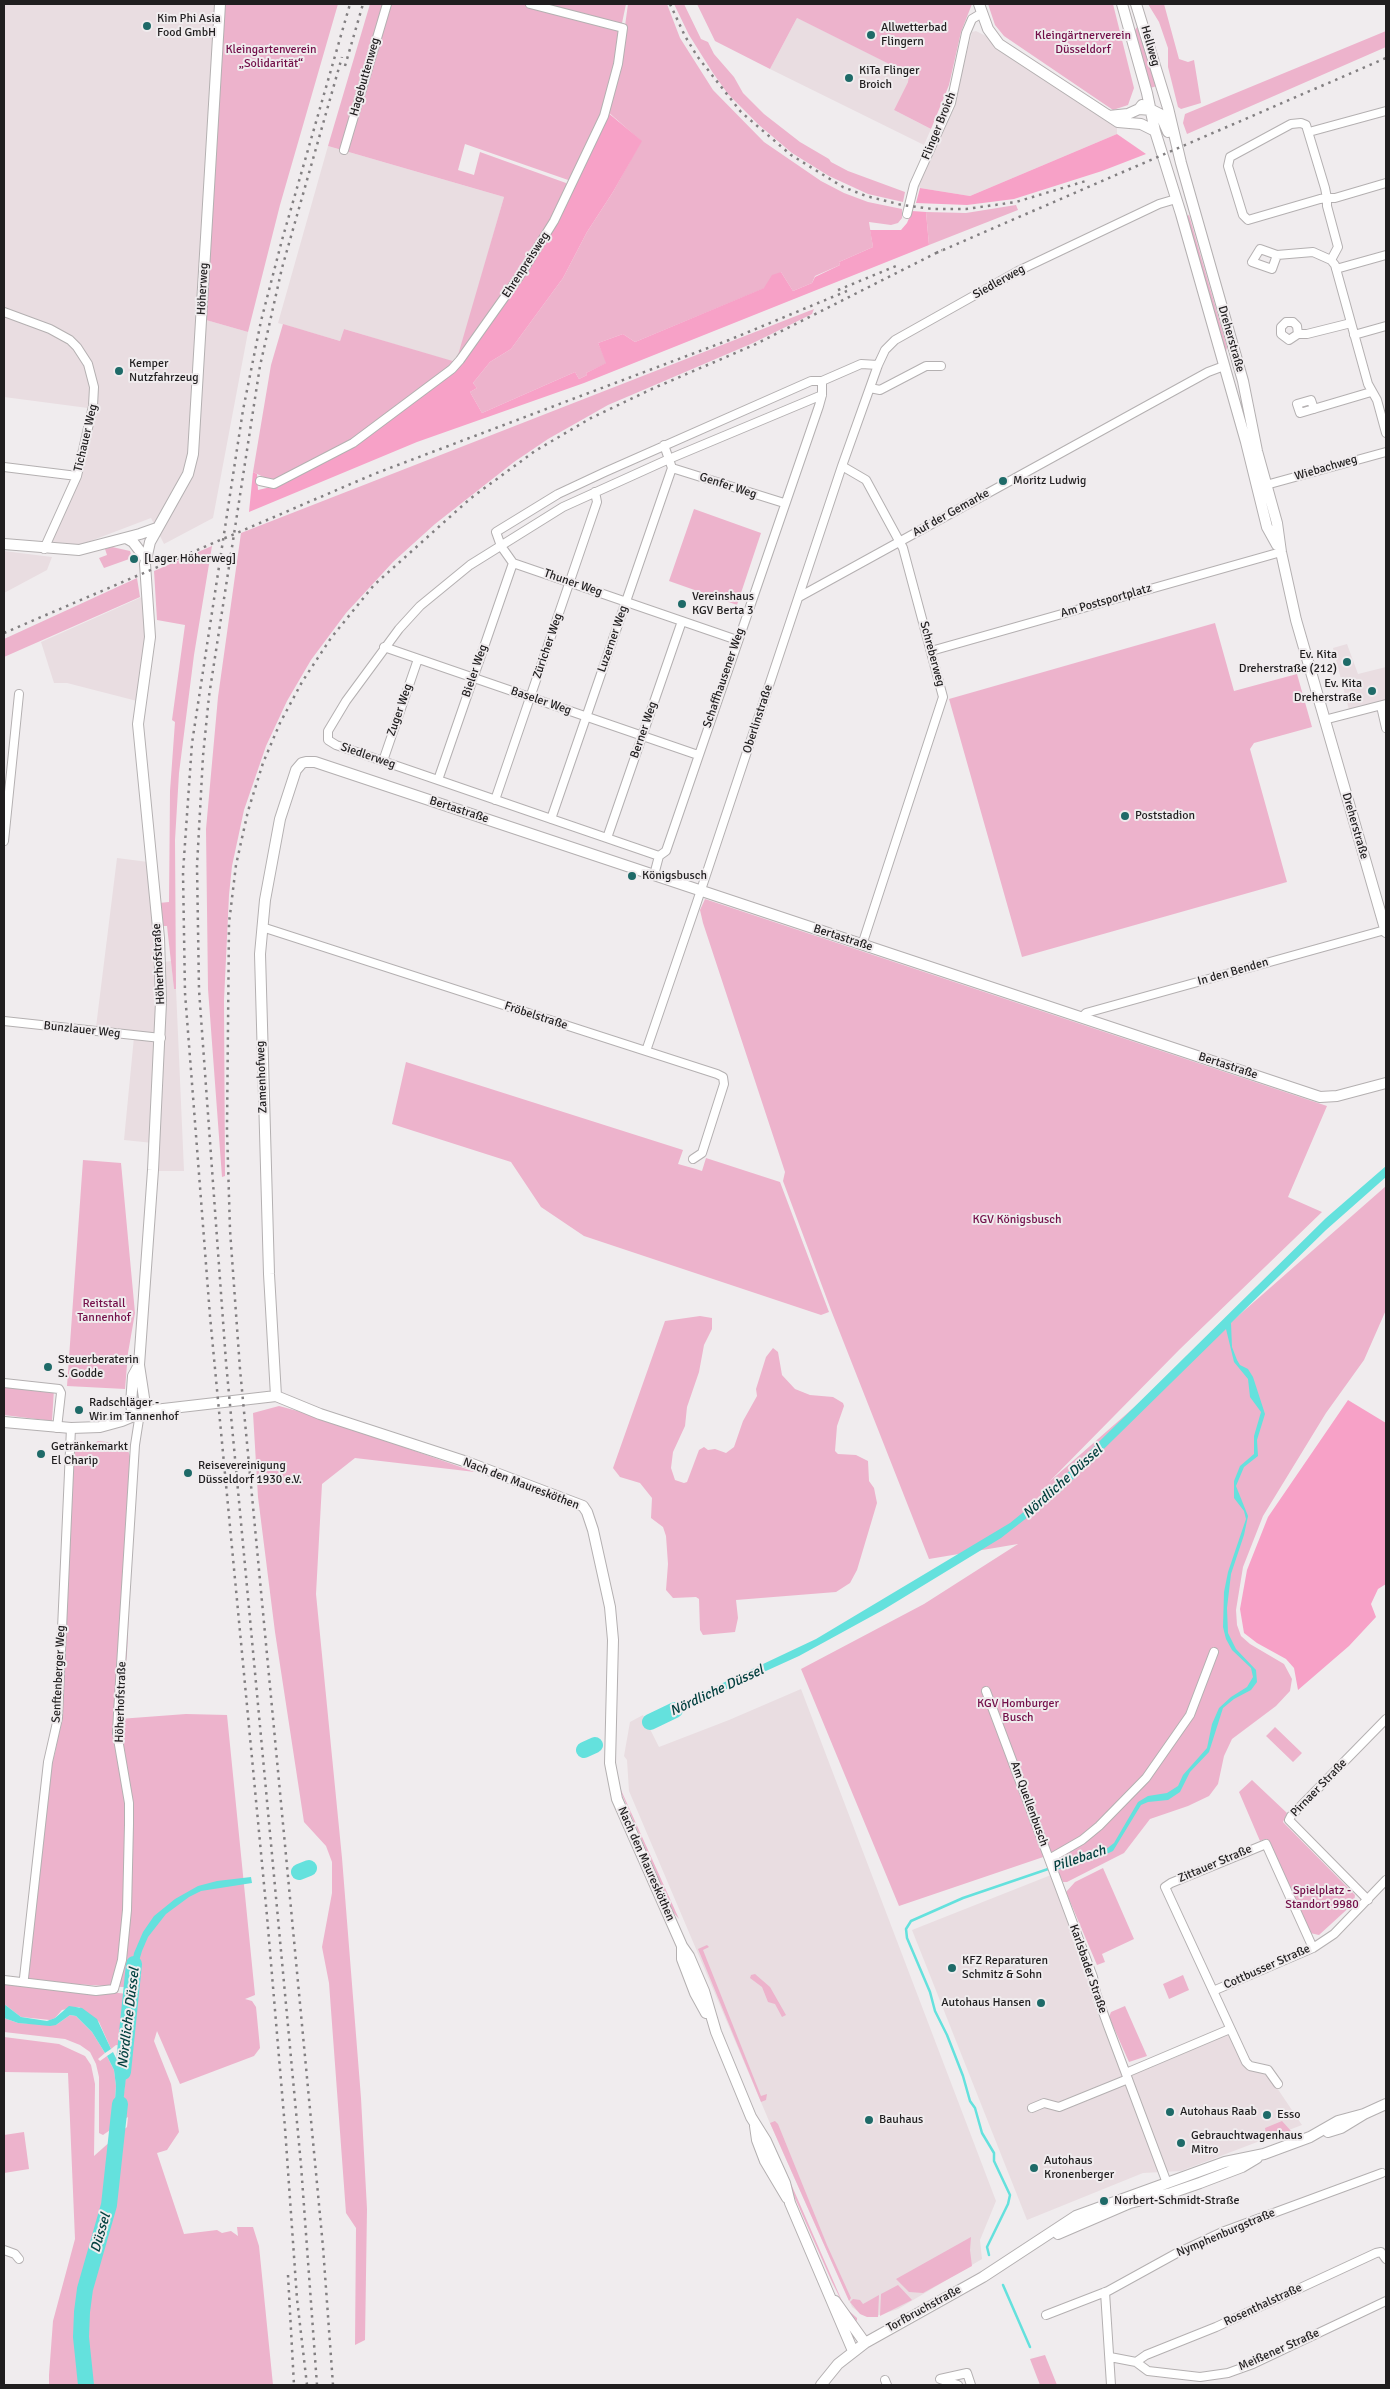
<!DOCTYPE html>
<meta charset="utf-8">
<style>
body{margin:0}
#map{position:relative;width:1390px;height:2389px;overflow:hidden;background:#f0ecee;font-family:Signika,sans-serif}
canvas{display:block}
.frame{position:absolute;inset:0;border:5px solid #201e1f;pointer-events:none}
</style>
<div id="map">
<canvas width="1390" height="2389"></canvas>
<div class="frame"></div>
</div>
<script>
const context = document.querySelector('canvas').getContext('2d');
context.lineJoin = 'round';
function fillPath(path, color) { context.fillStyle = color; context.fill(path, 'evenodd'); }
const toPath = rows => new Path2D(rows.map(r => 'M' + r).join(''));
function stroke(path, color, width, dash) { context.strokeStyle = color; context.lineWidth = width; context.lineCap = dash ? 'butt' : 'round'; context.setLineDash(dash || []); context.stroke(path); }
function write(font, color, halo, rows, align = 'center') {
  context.font = font + ' Signika,sans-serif'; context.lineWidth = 4; context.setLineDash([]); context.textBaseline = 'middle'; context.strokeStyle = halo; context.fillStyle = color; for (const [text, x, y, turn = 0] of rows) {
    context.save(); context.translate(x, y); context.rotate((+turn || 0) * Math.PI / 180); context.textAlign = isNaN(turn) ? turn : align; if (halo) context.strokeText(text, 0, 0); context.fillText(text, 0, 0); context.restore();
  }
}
fillPath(toPath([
 [4,4,225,4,206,320,248,332,213,518,164,544,151,518,80,545,50,542,74,470,88,408,4,397],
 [797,18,909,74,908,82,894,110,931,129,924,145,770,69],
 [976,31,988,37,999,49,1081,104,1117,125,1117,134,970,196,920,188,918,184,953,107,972,32],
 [328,146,504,197,457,363,344,329,340,341,278,323],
 [4,551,52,557,47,570,4,593],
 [144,596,147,625,137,701,67,683,54,683,41,642],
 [1347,644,1358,674,1386,667,1386,700,1349,710,1333,648],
 [117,858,148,862,159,984,153,1143,124,1140,134,1037,96,1027],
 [171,961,174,989,176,989,184,1171,155,1171,163,962],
 [801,1689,996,2201,980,2240,982,2259,898,2309,873,2317,861,2314,852,2307,769,2121,629,1791,627,1760,624,1756,630,1722,643,1715,659,1747,729,1720],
 [1051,1875,1090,1974,1092,1999,1123,2077,1176,2057,1229,2032,1242,2064,1247,2070,1267,2073,1302,2125,1181,2171,1143,2173,1027,2220,912,1930]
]), '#e9dde1');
fillPath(toPath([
 [225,4,338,4,280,205,248,332,206,320],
 [370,4,626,4,604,109,571,181,465,144,458,170,474,175,480,152,566,183,569,187,520,273,457,363,425,385,352,441,274,482,253,472,271,365,283,324,340,341,344,329,456,362,504,197,328,146],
 [628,4,667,4,680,38,713,90,764,142,821,181,844,193,868,202,902,209,902,218,898,223,891,225,869,222,873,247,839,262,840,265,815,276,812,283,793,291,781,272,765,288,635,342,623,334,598,343,607,363,586,373,587,375,579,379,575,372,482,413,470,392,477,388,473,383,490,362,511,349,563,278,587,232,613,192,641,141,607,111,622,48],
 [674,4,684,4,701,39,708,42,714,54,734,77,743,93,764,114,800,142,829,159,831,162,848,171,905,192,903,202,868,194,829,176,792,153,759,125,728,94,713,73,689,35],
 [697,4,972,4,961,32,949,85,931,129,894,110,908,82,909,74,797,18,770,69,715,41],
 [988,4,1113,4,1134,88,1128,105,1113,110,1004,36,995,25],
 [1148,4,1164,4,1179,59,1188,62,1194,60,1201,103,1181,109,1178,107,1168,67,1168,48,1159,22],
 [1137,27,1139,27,1157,86,1150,88,1135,34,1135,30],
 [1386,31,1386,47,1187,134,1183,123,1185,114],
 [1016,205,1018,210,929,245,926,212,966,213],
 [1189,215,1227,347,1226,352,1187,216],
 [814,309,812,314,753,343,608,405,548,439,514,462,435,524,393,562,346,613,311,660,287,701,266,746,244,810,232,866,229,895,224,1000,225,1176,222,1177,208,989,206,829,218,697,241,533],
 [694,509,761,533,737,605,669,581],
 [212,546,194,655,179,773,175,840,176,989,174,989,167,926,162,926,159,903,169,902,170,791,175,722,172,720,185,625,157,620,154,571],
 [112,547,130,551,132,558,104,568,99,558,107,555,105,549],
 [137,578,140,597,4,657,4,639],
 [1215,623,1234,691,1297,674,1312,727,1254,743,1250,749,1287,882,1022,957,949,699],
 [705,899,1327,1106,1288,1197,1322,1212,1180,1349,1049,1482,1386,1186,1386,1310,1364,1360,1326,1413,1263,1516,1243,1567,1236,1610,1237,1625,1241,1636,1250,1644,1284,1664,1292,1679,1290,1691,1276,1706,1232,1739,1224,1756,1218,1784,1209,1796,1188,1806,1150,1819,1124,1853,1067,1882,1063,1882,1056,1868,1058,1852,899,1906,801,1669,924,1604,1018,1544,929,1559,831,1310,783,1181,785,1172,703,923,700,910],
 [406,1062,683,1150,678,1164,696,1169,702,1171,706,1158,780,1182,829,1312,821,1315,584,1236,541,1207,511,1162,392,1124],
 [83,1160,121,1163,135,1313,128,1353,125,1389,67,1386],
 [700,1316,712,1318,712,1329,704,1345,699,1372,687,1407,685,1426,673,1452,671,1468,675,1480,684,1483,687,1482,699,1450,704,1447,708,1450,715,1449,726,1453,734,1447,743,1421,757,1396,756,1389,766,1357,773,1348,778,1352,782,1375,795,1389,810,1395,833,1397,843,1403,844,1406,837,1426,835,1451,838,1454,856,1455,868,1461,869,1481,874,1488,877,1503,857,1570,850,1583,836,1592,736,1600,738,1618,735,1632,703,1635,700,1630,699,1599,696,1597,673,1598,666,1590,668,1564,666,1536,663,1527,651,1518,652,1498,640,1483,620,1477,613,1468,665,1321],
 [4,1386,54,1389,52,1421,4,1415],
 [279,1406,309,1414,475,1472,355,1458,322,1484,316,1594,342,1858,361,2098,367,2209,365,2340,355,2345,356,2228,346,2213,329,1983,322,1947,332,1893,332,1862,326,1846,304,1822,275,1632,258,1497,253,1413],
 [74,1440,93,1444,98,1441,126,1444,135,1472,127,1654,119,1719,186,1714,227,1715,255,1995,245,1999,252,2001,256,2007,260,2048,254,2056,180,2084,157,2031,154,2041,171,2084,179,2132,167,2150,157,2153,184,2234,217,2230,222,2233,231,2231,238,2236,237,2227,253,2227,259,2246,273,2385,88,2385,83,2337,83,2313,89,2280,108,2217,121,2132,127,2127,128,2117,121,2122,128,2054,129,2051,132,2051,138,1988,27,1981,48,1777,55,1753,62,1714],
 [1275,1727,1302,1753,1293,1762,1266,1736],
 [1252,1780,1287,1813,1283,1822,1355,1895,1354,1903,1319,1935,1310,1933,1270,1842,1265,1839,1260,1841,1239,1792],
 [620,1790,621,1790,679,1919,673,1912],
 [1103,1868,1134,1939,1102,1954,1105,1962,1097,1965,1066,1892,1075,1882],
 [707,1945,709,1947,703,1950,761,2096,767,2094,766,2100,761,2102,698,1949],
 [755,1974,770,1987,786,2015,782,2017,775,2004,768,2002,762,1987,750,1978,751,1975],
 [1183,1975,1189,1990,1169,1999,1163,1984],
 [4,1981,128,1994,122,2046,116,2045,111,2049,99,2022,79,2007,62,2010,55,2018,50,2020,21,2017,4,2004],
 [1125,2006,1147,2056,1129,2062,1109,2017,1111,2012],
 [70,2015,76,2016,92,2032,105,2053,98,2059,100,2061,107,2056,114,2070,116,2086,113,2128,103,2135,99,2133,99,2077,96,2064,90,2052,80,2045,65,2039,4,2032,4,2018,18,2023,56,2025],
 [4,2037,59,2044,85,2056,91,2065,95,2084,94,2156,112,2140,104,2211,85,2281,82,2306,80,2339,85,2385,49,2385,49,2375,53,2321,75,2239,68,2073,4,2072],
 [775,2121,778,2124,827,2245,851,2298,849,2301,770,2123],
 [1282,2121,1291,2131,1267,2140,1265,2128],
 [24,2132,29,2169,4,2173,4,2135],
 [785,2170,842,2301,847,2309,857,2318,857,2321,847,2312,832,2282,783,2171],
 [971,2237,970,2250,972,2266,923,2293,909,2292,896,2279],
 [898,2285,912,2300,880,2316,881,2294],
 [879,2295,878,2317,867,2317,860,2314,850,2302,853,2299,860,2300,863,2304],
 [1045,2355,1057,2385,1040,2385,1030,2359]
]), '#edb3cc');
fillPath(toPath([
 [607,112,642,141,613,192,587,232,563,278,511,349,490,362,473,383,477,388,470,392,482,413,575,372,579,379,587,375,586,373,606,363,598,343,623,334,635,342,764,288,772,275,781,272,793,291,812,283,815,277,840,265,839,262,873,247,870,230,901,230,907,223,912,211,926,212,929,245,584,383,417,442,249,512,253,472,257,474,258,490,275,486,354,445,458,365,522,278],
 [1117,134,1146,154,1102,171,1014,199,967,205,916,203,920,188,970,196],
 [1348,1400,1386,1423,1386,1584,1378,1589,1371,1604,1376,1617,1349,1646,1298,1690,1294,1668,1286,1659,1257,1643,1244,1633,1240,1609,1247,1570,1268,1517]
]), '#f7a1c7');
fillPath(toPath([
 [1386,1166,1386,1177,1326,1230,1231,1323,1232,1347,1237,1360,1240,1365,1248,1369,1253,1377,1265,1414,1257,1440,1258,1456,1244,1467,1236,1486,1248,1516,1244,1535,1231,1574,1227,1608,1228,1633,1236,1649,1256,1670,1257,1682,1251,1690,1234,1699,1223,1708,1209,1752,1190,1772,1180,1792,1168,1800,1148,1802,1141,1805,1113,1851,1098,1858,1053,1871,1052,1866,1100,1854,1114,1843,1138,1802,1148,1796,1167,1793,1178,1786,1183,1775,1207,1748,1212,1724,1219,1708,1231,1697,1247,1687,1253,1677,1251,1668,1232,1650,1226,1639,1223,1627,1224,1592,1228,1572,1246,1519,1244,1511,1234,1498,1234,1481,1240,1466,1254,1454,1254,1436,1261,1412,1250,1397,1248,1379,1234,1362,1226,1329,1060,1492,1001,1538,883,1610,799,1656,724,1690,659,1724,655,1715,816,1639,1010,1523,1047,1493,1326,1218],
 [251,1877,252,1883,201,1891,189,1897,166,1914,148,1937,142,1951,137,1968,135,1987,128,1986,134,1953,143,1932,154,1916,175,1899,198,1886,217,1881],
 [128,1994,135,1994,129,2047,122,2046],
 [4,2004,21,2017,47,2021,55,2018,69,2006,82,2008,97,2019,111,2049,105,2053,92,2032,76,2016,70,2015,56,2025,50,2026,18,2023,4,2018],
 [122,2050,129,2051,121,2122,113,2128,116,2086,114,2070,107,2056,113,2052,120,2066]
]), '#64e1dd');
stroke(toPath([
 [989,2255,987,2247,1008,2204,1010,2195,994,2161,994,2153,982,2133,975,2108,970,2101,963,2076,947,2035,935,2011,930,1992,907,1938,906,1929,911,1921,963,1898,1051,1868],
 [1003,2285,1030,2347]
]), '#64e1dd', 2.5);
stroke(toPath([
 [650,1722,675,1710],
 [584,1750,595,1745],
 [299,1872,309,1868],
 [123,2072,134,1964],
 [86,2385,81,2337,82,2312,85,2289,109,2205,120,2104]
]), '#64e1dd', 16);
const street = toPath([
 [1309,132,1386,111],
 [344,150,387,4],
 [907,214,914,185,951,103,966,33,972,19,982,13],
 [1277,255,1272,269,1252,262,1260,249,1277,255,1313,252,1331,260,1335,265,1368,384,1377,400,1386,433],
 [1331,260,1338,247,1327,206,1327,198,1325,188,1306,125,1301,123,1291,124,1230,157,1228,166,1243,215,1248,220,1320,199,1327,198,1335,198,1386,183],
 [1336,269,1386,255],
 [4,312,50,329,70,340,77,347,88,364,94,387,93,406,77,476,44,549],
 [1298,334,1297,326,1293,322,1286,322,1281,327,1281,334,1289,340,1298,334,1307,334,1351,323],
 [1354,335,1386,326],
 [870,388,880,390,926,366,941,366],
 [1314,409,1311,400,1297,404,1300,413,1371,392],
 [842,466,866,480,903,548,943,697,862,945],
 [4,467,77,476],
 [672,468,784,503],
 [260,481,274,484,353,443,452,369,460,360,521,274,554,221,604,116,618,64,623,28,530,4],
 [1266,485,1386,452],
 [799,597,1208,372,1224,366],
 [737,640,513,563,501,546,496,532,558,494,605,472,811,381,822,381],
 [384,647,698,755],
 [931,651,1281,552,1280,548],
 [1381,706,1386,728],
 [1324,720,1386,704],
 [383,761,418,659],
 [438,780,513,563],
 [495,800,597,502,595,492],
 [551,819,672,468,664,445],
 [607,838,682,621],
 [4,841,19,694],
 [659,856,336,745,328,740,328,731,346,701,399,629,420,606,470,565,563,507,669,459,822,395],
 [654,875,659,856,666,851,819,406,822,395,822,381,861,364,878,365],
 [262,927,717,1074,723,1077,724,1084,702,1153,693,1159],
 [1082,1017,1086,1013,1385,930],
 [4,1021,161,1038],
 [646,1051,697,902,842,466,878,365,885,350,895,340,1018,271,1159,204,1176,199],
 [4,1383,59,1389,61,1393,57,1428],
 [986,1691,1049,1859,1082,1840,1099,1826,1146,1778,1190,1715,1214,1652],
 [1049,1859,1093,1977,1096,1993,1108,2026,1167,2183],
 [1368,1900,1289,1820,1291,1816,1386,1719],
 [24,1978,48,1762,58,1718,71,1428],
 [4,1980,96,1991,114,1989,122,1960,127,1910,129,1824,129,1803,117,1733,118,1713,135,1445,140,1413],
 [1213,1991,1313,1948,1334,1934,1386,1880],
 [1126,2073,1230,2029],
 [1278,2084,1268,2070,1250,2066,1246,2062,1165,1887,1171,1883,1266,1844,1313,1948],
 [1032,2108,1044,2103,1059,2107,1128,2079],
 [4,2250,15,2254,19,2259],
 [1105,2292,1111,2385],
 [1046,2315,1108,2291,1177,2253,1222,2232,1382,2173],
 [1110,2357,1136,2362,1148,2371,1200,2377,1228,2373,1253,2364,1386,2301],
 [1136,2362,1146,2355,1216,2327,1376,2253,1381,2252,1386,2259],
 [885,2380,887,2385],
 [958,2385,940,2379,967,2373,971,2385]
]);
const secondary = toPath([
 [979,4,988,29,999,44,1118,122,1141,124,1155,131],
 [1122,4,1147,93,1155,131,1181,214,1246,442,1267,527,1277,545],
 [1136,4,1168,108,1181,163,1243,381,1257,451,1277,523,1281,552,1296,620,1386,932],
 [1139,109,1152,110,1160,114,1168,132],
 [1109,116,1128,114,1139,109,1142,105],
 [126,538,133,542,146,559],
 [4,544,79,550,140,534,157,528],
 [276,1396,269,1274,260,954,265,900,280,819,296,770,302,763,306,762,315,762,1320,1097,1337,1096,1386,1083],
 [146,1411,139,1365,153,1170,161,1002,159,938,138,724,150,637,145,564,150,542,188,474,193,454,220,4],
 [133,1416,131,1404,133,1376,139,1365],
 [4,1422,71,1428,100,1427,122,1421,146,1411,276,1396,320,1414,467,1462,583,1506,587,1512,593,1530,610,1607,613,1640,610,1763,617,1799,682,1946,689,1956,704,1991,716,2032,751,2117,766,2141,785,2183,790,2203,853,2351],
 [682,1946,682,1959,695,1993,706,2013],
 [755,2126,757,2140,765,2161,787,2198],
 [1328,2132,1341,2128,1364,2114,1386,2104],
 [1058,2234,1130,2203,1171,2193,1200,2183,1242,2167,1257,2158],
 [835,2301,865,2343],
 [821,2385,838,2364,865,2343,983,2277,1076,2216,1225,2162,1264,2154,1310,2137,1338,2121,1364,2114]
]);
stroke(street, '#b4b0b1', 10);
stroke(secondary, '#b4b0b1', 12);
stroke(street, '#fff', 8);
stroke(secondary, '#fff', 10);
stroke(toPath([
 [670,4,685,36,697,56,741,112,791,155,843,187,866,196,902,205,933,209,966,209,1016,202,1089,180],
 [345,66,363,4],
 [936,253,1386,58],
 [838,290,896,266],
 [4,633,374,474,729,340,847,291],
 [288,2275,294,2385],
 [307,2385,297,2299,285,2128,267,1916,210,1316,185,993,183,872,192,743,243,410,261,321,282,240,350,4],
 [317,2385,301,2165,226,1362,199,990,197,866,203,756,209,696,260,366,282,268,342,57],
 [333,2385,323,2247,240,1369,230,1230,227,1130,229,923,236,865,248,811,263,763,280,723,302,682,331,638,374,585,471,498,535,451,591,418,654,388,754,345,942,250]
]), '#827f81', 2.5, [2.5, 5]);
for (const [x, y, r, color] of [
 [147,26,5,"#1e6a68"],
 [871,35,5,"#1e6a68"],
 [849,78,5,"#1e6a68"],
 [119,371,5,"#1e6a68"],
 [1003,481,5,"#1e6a68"],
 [134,559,5,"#1e6a68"],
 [682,604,5,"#1e6a68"],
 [1347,662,5,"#1e6a68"],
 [1372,691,5,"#1e6a68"],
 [1125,816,5,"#1e6a68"],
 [632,876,5,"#1e6a68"],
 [48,1367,5,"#1e6a68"],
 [79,1410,5,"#1e6a68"],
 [41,1454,5,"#1e6a68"],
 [188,1473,5,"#1e6a68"],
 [952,1968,5,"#1e6a68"],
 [1041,2003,5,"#1e6a68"],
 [1170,2112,5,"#1e6a68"],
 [1267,2115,5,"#1e6a68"],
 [869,2120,5,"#1e6a68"],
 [1181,2143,5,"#1e6a68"],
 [1034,2168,5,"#1e6a68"],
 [1104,2201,5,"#1e6a68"]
]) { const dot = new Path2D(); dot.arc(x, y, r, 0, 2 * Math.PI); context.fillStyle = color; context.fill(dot); stroke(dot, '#f0ecee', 2); }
write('12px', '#201e1f', '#f0ecee', [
 ["Kim Phi Asia",157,19],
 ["Food GmbH",157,33],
 ["Allwetterbad",881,28],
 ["Flingern",881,42],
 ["KiTa Flinger",859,71],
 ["Broich",859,85],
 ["Kemper",129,364],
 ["Nutzfahrzeug",129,378],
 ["Moritz Ludwig",1013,481],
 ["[Lager Höherweg]",144,559],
 ["Vereinshaus",692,597],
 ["KGV Berta 3",692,611],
 ["Ev. Kita",1337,655,"right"],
 ["Dreherstraße (212)",1337,669,"right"],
 ["Ev. Kita",1362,684,"right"],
 ["Dreherstraße",1362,698,"right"],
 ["Poststadion",1135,816],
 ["Königsbusch",642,876],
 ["Steuerberaterin",58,1360],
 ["S. Godde",58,1374],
 ["Radschläger -",89,1403],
 ["Wir im Tannenhof",89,1417],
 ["Getränkemarkt",51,1447],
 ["El Charip",51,1461],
 ["Reisevereinigung",198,1466],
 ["Düsseldorf 1930 e.V.",198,1480],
 ["KFZ Reparaturen",962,1961],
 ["Schmitz & Sohn",962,1975],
 ["Autohaus Hansen",1031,2003,"right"],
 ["Autohaus Raab",1180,2112],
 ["Esso",1277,2115],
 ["Bauhaus",879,2120],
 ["Gebrauchtwagenhaus",1191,2136],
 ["Mitro",1191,2150],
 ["Autohaus",1044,2161],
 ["Kronenberger",1044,2175],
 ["Norbert-Schmidt-Straße",1114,2201]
], 'left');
write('12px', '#730f49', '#f0ecee', [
 ["Kleingärtnerverein",1083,36],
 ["Düsseldorf",1083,50],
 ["Kleingartenverein",271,50],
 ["„Solidarität“",271,64],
 ["KGV Königsbusch",1017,1220],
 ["Reitstall",104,1304],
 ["Tannenhof",104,1318],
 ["KGV Homburger",1018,1704],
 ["Busch",1018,1718],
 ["Spielplatz -",1322,1891],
 ["Standort 9980",1322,1905]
]);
write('12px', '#201e1f', '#f0ecee', [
 ["Hellweg",1150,46,74],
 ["Hagebuttenweg",365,77,-74],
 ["Flinger Broich",939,126,-68],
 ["Ehrenpreisweg",526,265,-57],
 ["Siedlerweg",999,282,-29],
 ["Höherweg",203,289,-87],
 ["Dreherstraße",1231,339,74],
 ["Tichauer Weg",86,438,-77],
 ["Wiebachweg",1326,468,-16],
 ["Genfer Weg",728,486,18],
 ["Auf der Gemarke",951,513,-29],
 ["Thuner Weg",573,583,19],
 ["Am Postsportplatz",1106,601,-16],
 ["Luzerner Weg",613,639,-71],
 ["Züricher Weg",548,646,-71],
 ["Schreberweg",932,654,75],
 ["Bieler Weg",475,671,-71],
 ["Schaffhausener Weg",724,678,-71],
 ["Baseler Weg",541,701,19],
 ["Zuger Weg",400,710,-71],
 ["Oberlinstraße",758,719,-72],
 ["Berner Weg",644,730,-71],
 ["Siedlerweg",368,756,19],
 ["Bertastraße",459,810,18],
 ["Dreherstraße",1355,826,74],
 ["Bertastraße",843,938,18],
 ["Höherhofstraße",159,964,-93],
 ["In den Benden",1233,972,-16],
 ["Fröbelstraße",536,1016,18],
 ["Bunzlauer Weg",82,1030,6],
 ["Bertastraße",1228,1066,18],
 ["Zamenhofweg",262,1077,-92],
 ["Nach den Mauresköthen",521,1484,21],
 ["Senftenberger Weg",59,1674,-87],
 ["Höherhofstraße",121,1702,-88],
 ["Pirnaer Straße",1319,1788,-46],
 ["Am Quellenbusch",1029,1804,70],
 ["Nach den Mauresköthen",646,1864,66],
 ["Zittauer Straße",1215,1864,-23],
 ["Cottbusser Straße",1267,1967,-24],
 ["Karlsbader Straße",1088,1969,71],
 ["Nymphenburgstraße",1226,2233,-23],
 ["Rosenthalstraße",1263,2305,-25],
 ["Torfbruchstraße",924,2309,-29],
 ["Meißener Straße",1279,2350,-24]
]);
write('italic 14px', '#044140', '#f0ecee', [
 ["Nördliche Düssel",1063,1482,-42],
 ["Nördliche Düssel",717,1691,-25],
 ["Pillebach",1079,1859,-19],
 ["Nördliche Düssel",129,2018,-83],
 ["Düssel",101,2233,-74]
]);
</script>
